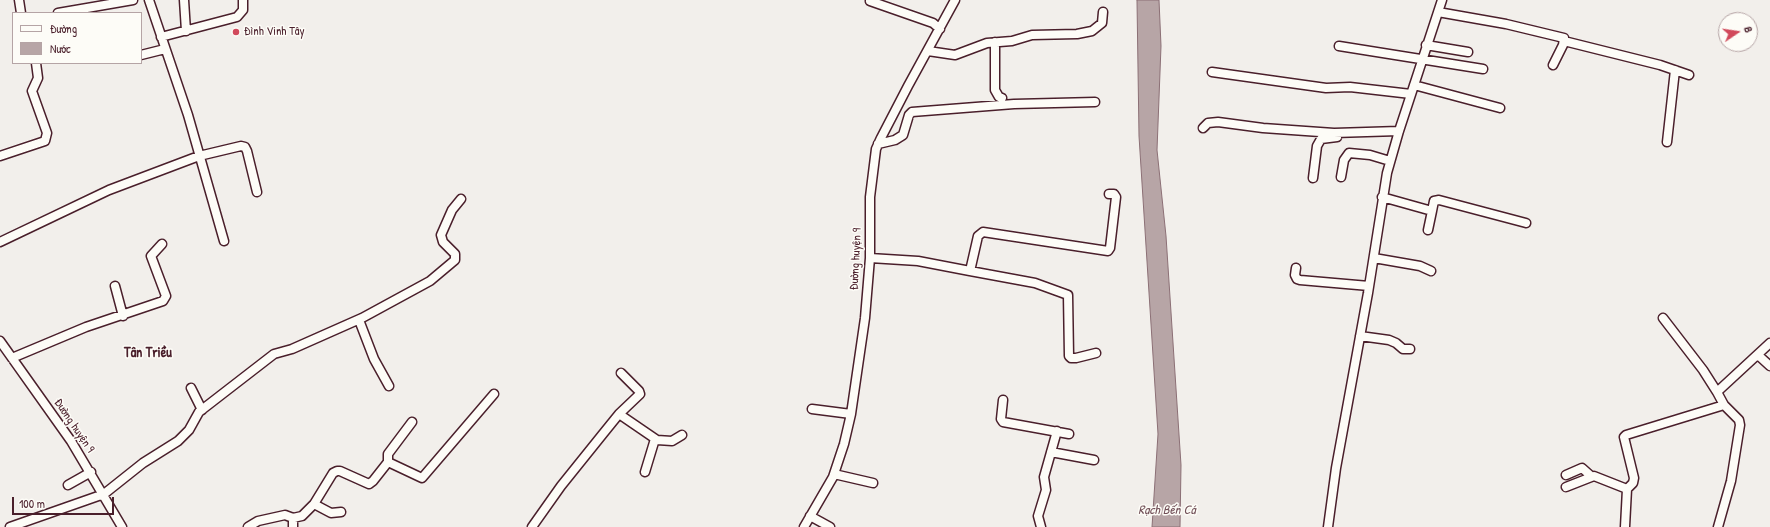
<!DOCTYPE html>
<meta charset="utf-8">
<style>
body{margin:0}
#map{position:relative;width:1770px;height:527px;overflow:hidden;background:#f2efeb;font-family:"Patrick Hand",sans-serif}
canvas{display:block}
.legend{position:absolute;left:12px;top:12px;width:130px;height:52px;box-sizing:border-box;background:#fdfcf7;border:1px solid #b5a4a5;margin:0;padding:5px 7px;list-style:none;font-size:12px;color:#4a1f2b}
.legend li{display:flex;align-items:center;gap:8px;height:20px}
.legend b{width:20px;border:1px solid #b5a4a5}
.north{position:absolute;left:1718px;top:12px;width:40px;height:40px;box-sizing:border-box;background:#fdfcf7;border:1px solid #b5a4a5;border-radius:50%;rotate:77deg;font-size:11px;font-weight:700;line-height:16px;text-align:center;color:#4a1f2b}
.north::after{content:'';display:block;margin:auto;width:14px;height:18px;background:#d1495b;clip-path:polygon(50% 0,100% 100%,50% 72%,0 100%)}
.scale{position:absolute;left:12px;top:497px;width:102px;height:18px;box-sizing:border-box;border:2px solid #4a1f2b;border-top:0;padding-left:5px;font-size:12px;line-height:14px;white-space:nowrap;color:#4a1f2b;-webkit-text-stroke:3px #fdfcf7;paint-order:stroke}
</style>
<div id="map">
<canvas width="1770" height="527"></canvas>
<ul class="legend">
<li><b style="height:5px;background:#fdfcf7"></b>Đường</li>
<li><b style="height:11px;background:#b7a5a6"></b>Nước</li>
</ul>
<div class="north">B</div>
<div class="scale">100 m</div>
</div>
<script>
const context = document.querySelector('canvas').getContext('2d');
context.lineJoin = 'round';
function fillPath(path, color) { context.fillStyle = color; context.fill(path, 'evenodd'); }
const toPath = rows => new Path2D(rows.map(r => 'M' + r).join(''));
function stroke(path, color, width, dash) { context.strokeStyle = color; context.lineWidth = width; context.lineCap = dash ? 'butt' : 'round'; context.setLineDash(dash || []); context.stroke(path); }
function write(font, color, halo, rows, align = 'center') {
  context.font = font + ' "Patrick Hand",sans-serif'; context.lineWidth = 3; context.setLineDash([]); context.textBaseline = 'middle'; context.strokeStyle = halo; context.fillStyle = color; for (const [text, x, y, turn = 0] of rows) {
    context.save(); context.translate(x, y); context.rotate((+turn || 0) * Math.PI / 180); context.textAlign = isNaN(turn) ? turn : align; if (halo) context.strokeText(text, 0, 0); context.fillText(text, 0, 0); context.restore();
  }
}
const water = toPath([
 [1137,0,1159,0,1161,46,1157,150,1166,236,1181,465,1180,527,1152,527,1158,434,1139,136,1137,0]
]);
fillPath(water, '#b7a5a6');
stroke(water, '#8b6f75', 1);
const minor = toPath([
 [19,0,21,13],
 [149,0,188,115,224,241],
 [184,0,186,31],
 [870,1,933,23,940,29],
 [1438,12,1506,24,1564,38,1563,45,1553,65],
 [58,13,133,0],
 [161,37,237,17,243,10,243,0],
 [1564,41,1660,65,1689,75],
 [995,42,995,90,999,97,1002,98],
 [1426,45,1468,52],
 [1339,46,1483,69],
 [928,51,955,55,987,43,1012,41,1032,35,1077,34,1092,31,1102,23,1103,12],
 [141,55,165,49],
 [1212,72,1326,88,1350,87,1411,94],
 [1414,85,1500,108],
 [1203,128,1208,123,1218,122,1263,128,1334,133,1399,131],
 [1667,142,1675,70],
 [878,144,895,140,903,135,909,115,912,112,1014,104,1095,102],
 [0,156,45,141,47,133,32,91,38,78,36,63],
 [1341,177,1344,160,1349,153,1370,155,1390,161],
 [1313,178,1317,146,1321,139,1337,137],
 [1382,197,1432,211,1428,230],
 [1432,211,1434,201,1439,200,1526,223],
 [0,242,109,190,199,156,241,146,245,147,247,151,257,192],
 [870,258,918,261,970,271,978,236,983,232,1108,251,1110,248,1116,197,1114,194,1109,194],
 [1374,258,1420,266,1431,271],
 [1296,268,1295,275,1297,279,1300,280,1369,286],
 [970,271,1035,283,1068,295,1069,356,1071,358,1076,358,1096,353],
 [115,286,123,316],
 [1663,318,1703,370,1717,392],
 [359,320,374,359,389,386],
 [1360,336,1389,340,1396,343,1403,349,1410,349],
 [0,341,71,441,122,527],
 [1758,355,1770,366],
 [12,358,86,327,163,301,166,296,151,256,162,244],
 [191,388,202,410],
 [1003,400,1001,419,1003,422,1069,434],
 [812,409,851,414],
 [619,414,657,440,672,441,682,435],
 [1051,452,1094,460],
 [388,462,388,454,412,422],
 [645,472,655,439],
 [834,474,873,483],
 [1566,475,1582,468,1591,476],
 [68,485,91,472],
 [1566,487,1594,476,1627,489],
 [314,504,331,513,341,512],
 [810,516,830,527],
 [293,518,293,527],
 [10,527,104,494,143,463,178,441,189,430,199,412,274,354,292,349,362,318,430,281,455,260,455,254,443,242,441,235,452,210,461,199],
 [248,527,258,521,285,515,293,518,302,516,314,504,333,473,337,471,340,471,369,484,373,481,388,462,422,478,494,394],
 [532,527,561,486,602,435,619,414,640,394,639,391,621,373],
 [804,527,833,477,844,444,851,414,865,318,870,258,870,197,876,149,881,138,908,86,955,0],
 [1041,527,1038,516,1046,490,1044,477,1057,431],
 [1328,527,1336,468,1368,293,1387,173,1399,131,1442,0],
 [1625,527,1627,489,1633,483,1634,478,1624,437,1626,435,1724,405],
 [1718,527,1731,481,1740,425,1739,420,1724,405,1717,392,1770,343]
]);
stroke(minor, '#4a1f2b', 11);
stroke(minor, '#fdfcf7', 8);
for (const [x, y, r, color] of [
 [236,32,4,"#d1495b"]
]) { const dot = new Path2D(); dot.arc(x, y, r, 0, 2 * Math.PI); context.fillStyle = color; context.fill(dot); stroke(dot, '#fdfcf7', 1.5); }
write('12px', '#4a1f2b', '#fdfcf7', [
 ["Đình Vinh Tây",244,32]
], 'left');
write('12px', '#4a1f2b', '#fdfcf7', [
 ["Đường huyện 9",856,259,-87],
 ["Đường huyện 9",74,426,56]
]);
write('italic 13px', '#704e56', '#fdfcf7', [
 ["Rạch Bến Cá",1167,511]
]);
write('bold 14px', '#4a1f2b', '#fdfcf7', [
 ["Tân Triều",148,353]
]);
</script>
